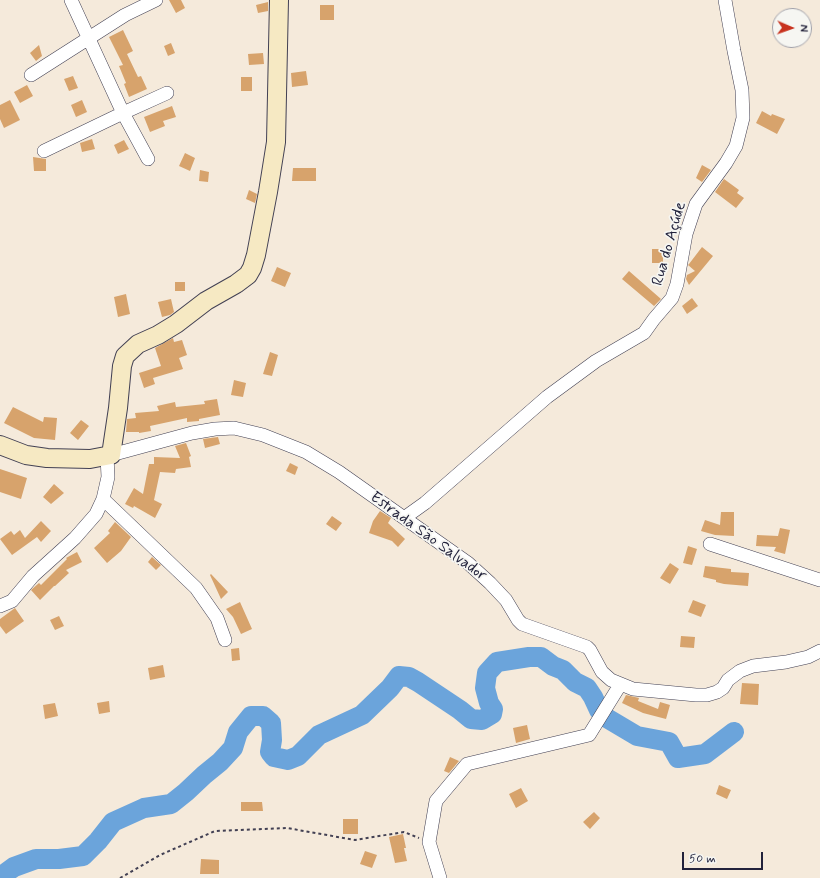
<!DOCTYPE html>
<meta charset="utf-8">
<style>
body{margin:0}
#map{position:relative;width:820px;height:878px;overflow:hidden;background:#f5eadb;font-family:Mynerve,sans-serif}
canvas{display:block}
.north{position:absolute;left:772px;top:8px;width:40px;height:40px;box-sizing:border-box;background:#f6f6f2;border:1px solid #a1a1a9;border-radius:50%;rotate:92deg;font-size:11px;font-weight:700;line-height:16px;text-align:center;color:#22223b}
.north::after{content:'';display:block;margin:auto;width:14px;height:18px;background:#c8321e;clip-path:polygon(50% 0,100% 100%,50% 72%,0 100%)}
.scale{position:absolute;left:682px;top:852px;width:81px;height:18px;box-sizing:border-box;border:2px solid #22223b;border-top:0;padding-left:5px;font-size:12px;line-height:14px;white-space:nowrap;color:#22223b;-webkit-text-stroke:3px #f6f6f2;paint-order:stroke}
</style>
<div id="map">
<canvas width="820" height="878"></canvas>
<div class="north">N</div>
<div class="scale">50 m</div>
</div>
<script>
const context = document.querySelector('canvas').getContext('2d');
context.lineJoin = 'round';
const toPath = rows => new Path2D(rows.map(r => 'M' + r).join(''));
function stroke(path, color, width, dash) { context.strokeStyle = color; context.lineWidth = width; context.lineCap = dash ? 'butt' : 'round'; context.setLineDash(dash || []); context.stroke(path); }
function fillPath(path, color) { context.fillStyle = color; context.fill(path, 'evenodd'); }
function write(font, color, halo, rows, align = 'center') {
  context.font = font + ' Mynerve,sans-serif'; context.lineWidth = 3.5; context.setLineDash([]); context.textBaseline = 'middle'; context.strokeStyle = halo; context.fillStyle = color; for (const [text, x, y, turn = 0] of rows) {
    context.save(); context.translate(x, y); context.rotate((+turn || 0) * Math.PI / 180); context.textAlign = isNaN(turn) ? turn : align; if (halo) context.strokeText(text, 0, 0); context.fillText(text, 0, 0); context.restore();
  }
}
stroke(toPath([
 [0,877,14,867,36,859,59,859,83,856,98,841,113,822,144,808,171,804,186,792,204,775,220,762,233,748,238,732,251,716,263,716,271,723,272,740,270,752,274,757,288,760,298,756,319,735,362,715,390,688,399,676,409,677,418,682,460,710,471,719,482,720,492,714,493,709,489,703,485,688,487,673,497,662,529,657,541,657,553,666,563,670,575,682,587,688,593,697,599,710,605,717,637,736,669,742,678,758,705,754,734,732]
]), '#6ba4db', 20);
fillPath(toPath([
 [169,0,181,0,185,8,176,13],
 [268,2,268,11,258,13,256,5],
 [320,5,334,5,334,20,320,20],
 [123,30,133,51,127,54,138,77,141,76,147,89,129,97,124,84,126,83,119,66,123,65,109,37],
 [171,43,175,53,168,56,164,46],
 [39,45,42,56,36,61,30,53],
 [263,53,264,64,249,65,248,54],
 [306,71,308,85,292,87,291,73],
 [73,76,78,88,69,91,64,79],
 [241,77,252,77,252,91,241,91],
 [27,85,33,96,20,103,14,92],
 [10,100,20,120,4,128,0,119,0,105],
 [82,100,87,112,76,117,71,105],
 [172,106,176,117,163,121,165,126,150,132,144,117],
 [762,111,771,116,772,114,785,119,777,134,756,123],
 [92,139,95,149,82,152,80,143],
 [124,140,129,149,118,154,114,145],
 [185,153,195,158,190,171,179,166],
 [33,157,46,159,46,171,34,171],
 [702,165,711,170,702,182,696,178],
 [293,168,316,168,316,181,292,181],
 [200,170,209,172,208,182,199,181],
 [724,179,739,190,737,193,744,198,736,208,715,192],
 [249,190,257,194,255,203,246,199],
 [702,247,713,256,689,285,686,279,687,275,695,271,688,265,689,264],
 [652,249,663,249,663,263,652,263],
 [277,267,291,273,285,287,271,281],
 [629,271,661,299,654,306,622,279],
 [175,282,185,282,185,291,175,291],
 [126,294,130,314,118,317,114,297],
 [692,298,698,306,687,314,682,306],
 [171,299,174,312,170,315,162,317,158,302],
 [173,338,174,342,182,340,187,355,179,358,183,369,153,378,155,384,144,388,139,373,161,366,155,348],
 [270,352,278,355,272,376,263,374],
 [234,380,246,383,243,397,231,395],
 [217,399,220,415,199,419,199,421,187,422,187,418,150,426,151,431,139,433,139,432,126,432,127,419,136,418,135,413,159,411,157,406,175,402,176,407,205,404,204,401],
 [13,407,43,422,44,417,57,418,55,440,34,438,4,423],
 [81,420,89,426,78,440,70,433],
 [218,437,220,444,205,448,203,439],
 [186,443,191,456,189,457,191,467,176,469,175,473,160,472,154,500,162,504,155,518,134,506,133,508,125,504,134,488,143,494,149,464,154,464,154,457,180,458,175,446],
 [290,463,298,467,295,475,286,471],
 [0,469,27,478,21,499,0,492],
 [54,484,64,493,51,504,43,497],
 [380,511,391,518,388,523,405,539,398,547,392,541,369,533,373,521],
 [721,512,734,512,734,536,715,535,701,531,705,520,720,525],
 [332,516,342,523,336,531,326,524],
 [41,521,51,531,41,542,37,537,12,555,0,539,11,531,14,535,20,530,25,538],
 [115,522,131,537,121,551,107,563,94,548,110,533,108,531],
 [780,528,790,530,785,554,774,551,776,547,756,546,757,535,778,536],
 [688,546,697,549,692,565,683,563],
 [77,552,82,562,66,570,69,573,55,586,54,586,40,600,31,590,39,583,41,585,67,559,66,558],
 [152,557,161,565,156,570,148,562],
 [670,563,679,569,670,584,660,578],
 [705,566,731,569,731,572,749,573,748,586,724,584,716,582,716,580,703,577],
 [211,574,228,592,221,599,210,575],
 [693,600,706,605,701,617,688,612],
 [240,602,252,629,241,634,233,617,226,609],
 [15,608,24,621,6,634,0,626,0,619],
 [59,616,64,626,55,630,50,620],
 [681,636,695,637,694,648,680,647],
 [239,648,240,660,232,661,231,649],
 [163,665,165,677,150,680,148,668],
 [742,683,759,684,758,705,740,704],
 [626,695,639,698,638,701,658,709,660,702,670,705,666,719,643,713,622,703],
 [109,701,110,712,99,714,97,703],
 [55,703,58,716,45,719,43,705],
 [527,725,530,739,516,743,513,728],
 [450,757,459,761,449,773,444,771],
 [719,785,731,790,727,799,716,794],
 [521,788,528,801,516,808,509,794],
 [241,802,262,802,263,811,241,811],
 [594,812,600,818,590,829,583,822],
 [343,819,358,819,358,834,343,834],
 [403,834,406,848,404,848,407,861,395,863,389,837],
 [365,851,377,855,372,868,360,864],
 [201,859,219,860,219,874,200,874]
]), '#d7a36c');
const street = toPath([
 [71,0,123,113,148,159],
 [31,75,125,15,156,0],
 [44,151,123,113,167,93],
 [111,455,192,433,215,429,234,428,263,435,306,452,339,472,468,563,490,583,506,600,518,620,522,624,587,647,590,650,602,672,611,680,633,689,696,695,707,695,717,692,723,688,728,680,740,671,753,666,786,662,808,657,820,651],
 [103,499,196,588,217,618,225,640],
 [404,518,425,503,547,397,596,361,644,333,654,319,672,298,677,284,686,234,696,204,726,163,736,146,743,118,742,90,734,51,725,0],
 [710,544,820,580],
 [0,606,12,601,33,576,75,538,96,514,103,499,108,477,107,456],
 [440,878,429,842,436,801,467,764,589,735,620,685]
]);
const secondary = toPath([
 [0,445,26,455,47,458,90,459,111,455,118,408,122,366,125,356,138,344,158,335,176,324,206,301,236,284,248,275,252,268,256,255,268,192,276,142,279,0]
]);
stroke(street, '#424053', 14);
stroke(secondary, '#424053', 20);
stroke(toPath([
 [120,878,160,855,215,831,287,828,355,840,404,832,419,838]
]), '#424053', 2, [3, 3]);
stroke(street, '#fff', 13);
stroke(secondary, '#f6e9c3', 18);
write('16px', '#22223b', '#f6f6f2', [
 ["Rua do Açúde",670,244,-74],
 ["Estrada São Salvador",428,537,36]
]);
</script>
